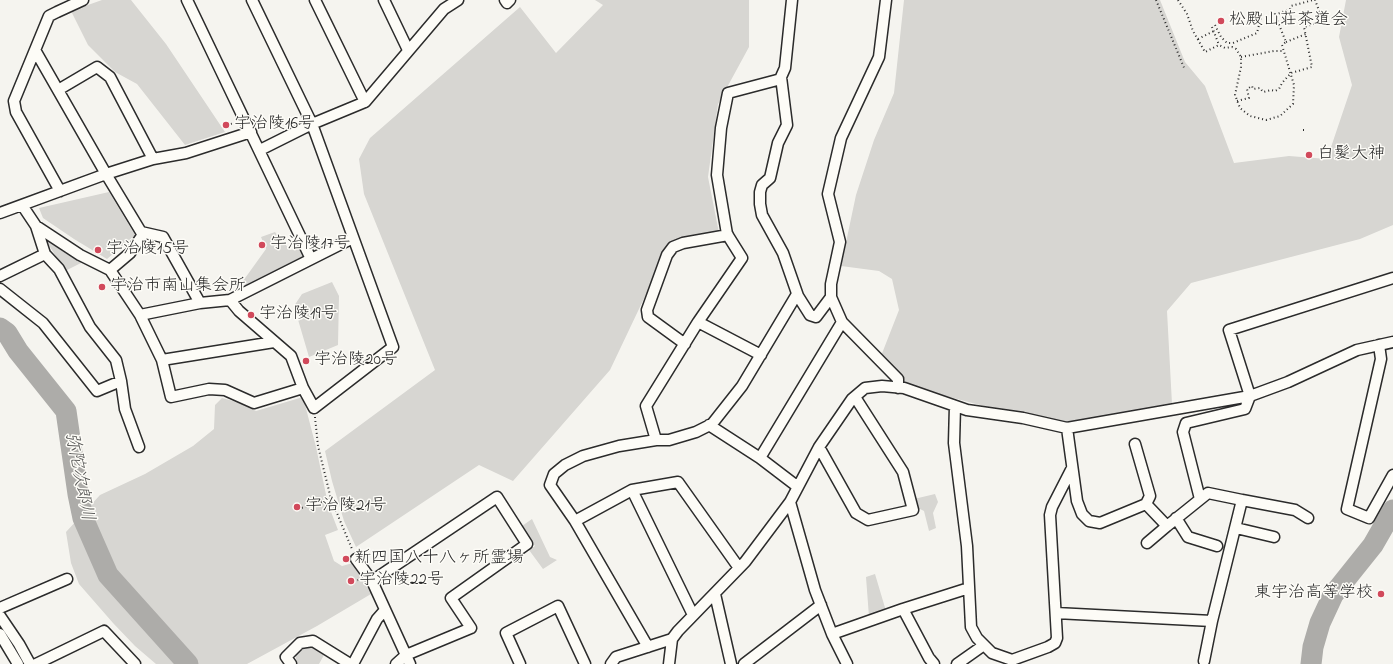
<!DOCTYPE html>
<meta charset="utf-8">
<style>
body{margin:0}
canvas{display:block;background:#f5f4ef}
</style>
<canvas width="1393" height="664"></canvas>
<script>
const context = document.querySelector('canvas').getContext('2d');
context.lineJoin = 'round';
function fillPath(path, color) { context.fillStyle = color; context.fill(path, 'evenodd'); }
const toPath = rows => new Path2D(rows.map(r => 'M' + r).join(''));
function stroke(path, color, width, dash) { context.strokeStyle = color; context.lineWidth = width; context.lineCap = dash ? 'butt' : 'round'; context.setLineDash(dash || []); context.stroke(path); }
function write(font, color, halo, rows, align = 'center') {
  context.font = font + ' "Indie Flower","Klee One",sans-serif'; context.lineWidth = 3; context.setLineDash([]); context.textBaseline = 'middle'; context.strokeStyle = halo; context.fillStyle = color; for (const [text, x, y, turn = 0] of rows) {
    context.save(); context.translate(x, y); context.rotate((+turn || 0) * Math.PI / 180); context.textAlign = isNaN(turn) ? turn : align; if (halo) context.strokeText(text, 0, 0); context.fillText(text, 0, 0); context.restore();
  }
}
fillPath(toPath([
 [102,0,131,0,166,44,225,132,185,145,137,84,115,72,88,45,71,11],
 [595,0,749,0,749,47,718,104,708,177,719,233,667,250,610,370,513,481,479,465,356,547,344,521,332,481,325,451,435,370,364,194,359,159,370,138,520,7,556,53,603,5],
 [904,0,1160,0,1185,62,1205,86,1234,163,1289,156,1327,159,1352,85,1339,37,1346,0,1393,0,1393,225,1360,239,1191,283,1167,311,1172,404,1070,422,995,409,908,386,881,356,899,310,892,279,879,271,841,266,856,195,874,140,894,93],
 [109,192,135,235,107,259,74,239,43,218,39,208],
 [275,232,290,250,302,248,307,258,247,288,243,281,266,249,261,237],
 [42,234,83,262,65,271],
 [332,282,339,296,338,345,309,357,294,306,302,294],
 [303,397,316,447,328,504,338,530,325,535,334,561,342,566,353,563,371,594,317,626,247,664,156,664,135,646,113,623,79,584,71,563,66,532,100,495,145,474,193,446,214,429,215,405,222,398,237,402,256,411],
 [935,494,938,502,933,513,936,528,929,531,924,511,920,509,917,509,914,499],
 [532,519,550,557,557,560,543,569,529,550,535,546,522,526],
 [875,574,886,611,869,617,866,577],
 [307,647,314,648,324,655,319,664,297,664,295,653]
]), '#d7d6d2');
stroke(toPath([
 [0,328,7,333,18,351,66,411,78,494,83,518,108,575,188,664],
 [1311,664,1313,647,1320,623,1333,595,1373,545,1393,510]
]), '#adaca9', 21);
const street = toPath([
 [187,0,311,259],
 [315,0,365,102],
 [384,0,408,50],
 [505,0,507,3,510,0],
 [792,0,785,68,781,77,787,125,778,143,770,178,762,185,760,192,760,204,762,215,783,253,798,296,810,315,816,317,831,297],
 [886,0,879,57,841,138,828,194,840,242,831,284,831,297,842,322,898,379,898,388],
 [35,50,106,174,141,232,163,237,200,303],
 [58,90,97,67,110,77,153,159],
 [260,150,312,124,365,102,444,9,458,0],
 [60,191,16,112,14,101,49,16,57,12,83,0],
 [22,205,36,226,45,254,59,269,90,327,116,360,121,381,125,409,139,447],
 [0,213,106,174,153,159,186,153,251,132],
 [36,226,80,255,110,270,140,315,162,360,171,397,209,389,225,390,254,403,303,388],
 [110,270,130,253,144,233],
 [0,276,45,254],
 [0,289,43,323,97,391,121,381],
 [230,300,353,238],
 [140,315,200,303,230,300,239,311,291,356,303,388,314,408,393,347,312,124,252,0],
 [698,322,761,355],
 [685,344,648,317,647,310,667,255,673,247,683,243,728,235],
 [1379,345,1381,359,1347,509,1369,518,1393,475],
 [162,360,274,342],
 [955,406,954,443,967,546,971,627,977,638,992,653,1012,660,1048,647,1055,643,1057,638,1050,515,1052,507,1072,468],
 [709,425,760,458,798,487],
 [1067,428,1077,501,1082,514,1089,521,1100,523,1146,504,1167,526,1208,493,1242,500,1212,621,1204,661],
 [656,440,646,406,698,322,742,258,727,234,717,175,721,128,728,93,781,79],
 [1135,444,1150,496,1146,504],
 [819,447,856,513,868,520,913,510,903,472,855,397],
 [760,458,842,322],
 [632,490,693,615],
 [1200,499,1183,432,1186,423,1245,409,1250,396,1229,330,1393,278],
 [1242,500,1295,510,1308,518],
 [790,502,815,590,832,634,847,664],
 [1176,518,1188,537,1217,546],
 [575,521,632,490,678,482,739,568],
 [1236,528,1274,537],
 [1147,543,1167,526],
 [356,559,372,581,410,664],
 [372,581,497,497,527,544,451,598,471,628,406,655,396,664],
 [715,594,731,664],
 [0,608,67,579],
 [903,609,929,658,934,664],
 [1056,613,1212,621],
 [0,616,19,644,30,664],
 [0,634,18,664],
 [832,634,903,609,969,588],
 [648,647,575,521,550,485,554,474,565,465,583,456,619,446,656,440,669,440,696,432,712,424,742,386,797,294],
 [36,664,104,631,135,664],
 [291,664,286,657,300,643,313,641,350,664],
 [353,664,377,619,385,610],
 [520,664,506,633,558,606,585,664],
 [611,664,616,657,672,639],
 [669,664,672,639,678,631,745,562,790,502,819,447,852,399,865,388,882,386,904,388,967,410,1023,418,1067,428,1250,396,1288,382,1357,350,1393,342],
 [744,664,821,605],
 [957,664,984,645]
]);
stroke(street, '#2b2b2b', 13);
stroke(toPath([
 [1156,0,1185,70],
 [1178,0,1187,14,1193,31,1205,52,1219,45,1225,48,1232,47,1236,49,1241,57,1241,67,1235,95,1240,108,1250,116,1266,120,1280,116,1293,104,1294,85,1282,45,1286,42,1274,12],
 [1275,15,1290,9,1291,6,1313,0],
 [1215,25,1221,37,1227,43,1233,43,1257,33,1262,13],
 [1212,27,1219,45],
 [1198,39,1214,31],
 [1286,42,1306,34],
 [1241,57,1274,51,1284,51],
 [1237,101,1249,98,1247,89,1252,86,1253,89,1260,88,1263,92,1271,90,1275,91,1279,89,1282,83,1291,73,1312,67,1304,27,1323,21,1315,0],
 [227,125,234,123],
 [1303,130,1304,130],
 [315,417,318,446,331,499,352,549],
 [298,509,331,499],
 [350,583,358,580]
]), '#2b2b2b', 2, [1, 3]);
stroke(street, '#fdfcf7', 10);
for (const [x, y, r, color] of [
 [1221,21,4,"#d1495b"],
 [226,125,4,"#d1495b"],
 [1309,155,4,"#d1495b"],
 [262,245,4,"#d1495b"],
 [98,250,4,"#d1495b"],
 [102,287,4,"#d1495b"],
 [251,315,4,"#d1495b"],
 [306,361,4,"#d1495b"],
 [297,507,4,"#d1495b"],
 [346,559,4,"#d1495b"],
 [351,581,4,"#d1495b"],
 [1381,594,4,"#d1495b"]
]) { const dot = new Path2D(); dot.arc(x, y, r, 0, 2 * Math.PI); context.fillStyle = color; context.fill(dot); stroke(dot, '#fdfcf7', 1.5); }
write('17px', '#2b2b2b', '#fdfcf7', [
 ["松殿山荘茶道会",1229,21],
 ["宇治陵16号",234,125],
 ["白髪大神",1317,155],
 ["宇治陵17号",270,245],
 ["宇治陵15号",106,250],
 ["宇治市南山集会所",110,287],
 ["宇治陵19号",259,315],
 ["宇治陵20号",314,361],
 ["宇治陵21号",305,507],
 ["新四国八十八ヶ所霊場",354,559],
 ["宇治陵22号",359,581],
 ["東宇治高等学校",1373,594,"right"]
], 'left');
write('italic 18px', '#585857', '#fdfcf7', [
 ["弥陀次郎川",78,477,79]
]);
</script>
